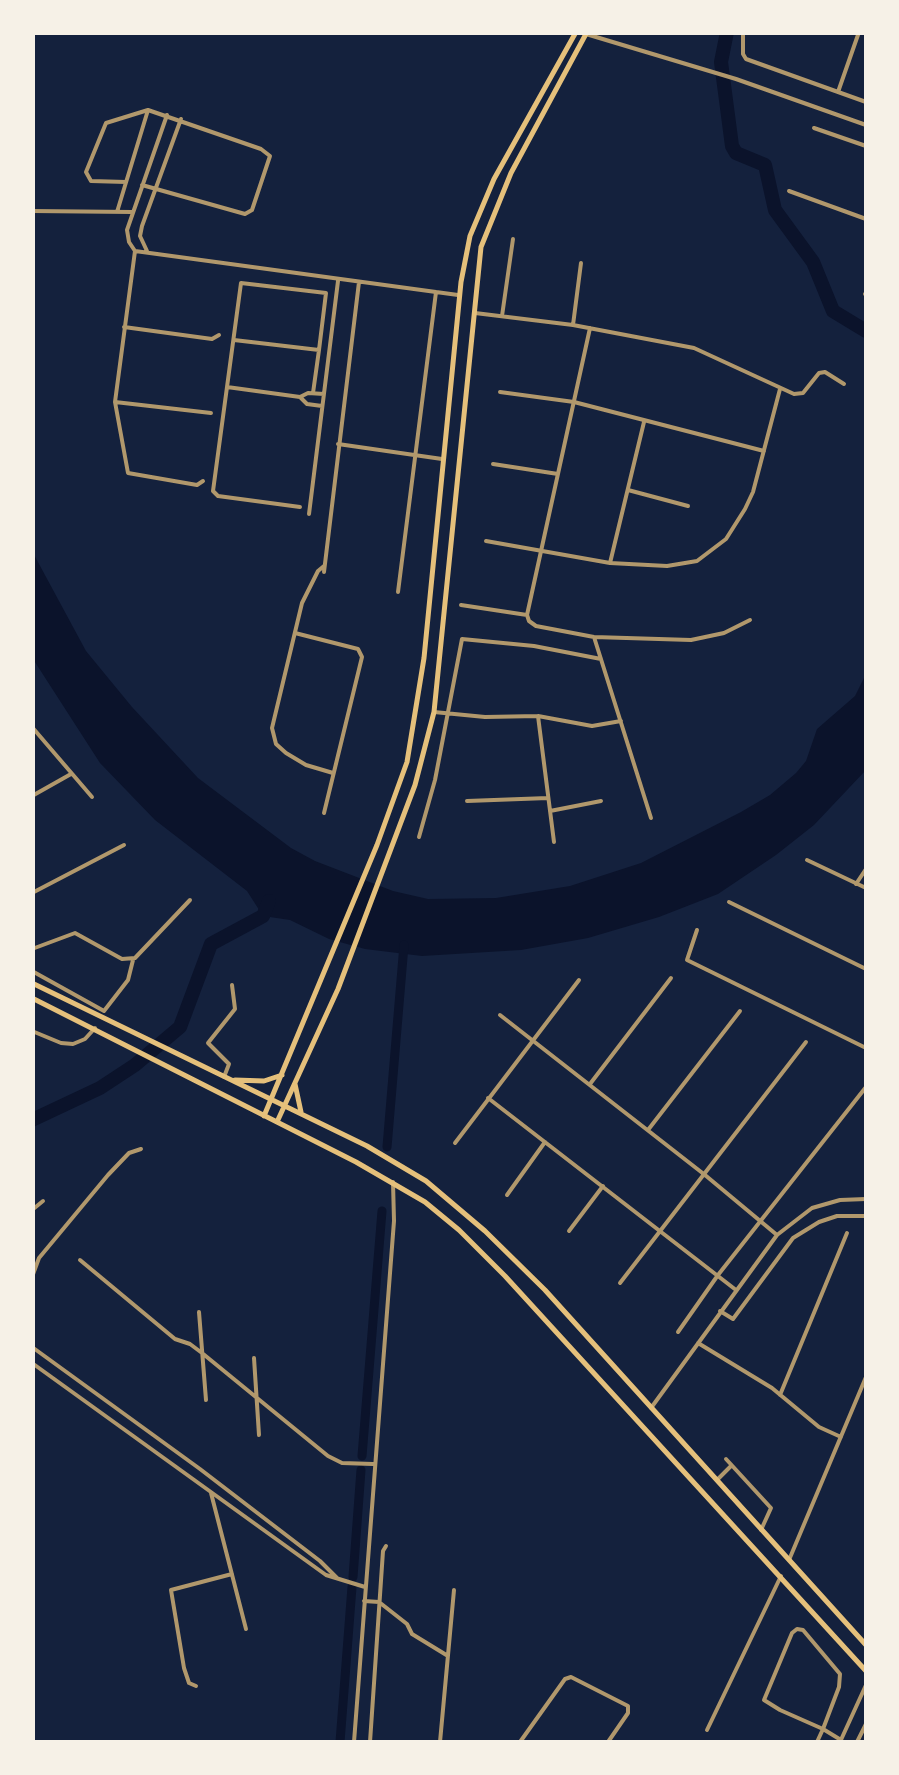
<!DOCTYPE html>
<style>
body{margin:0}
#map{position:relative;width:899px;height:1775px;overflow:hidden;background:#14213d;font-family:Inter,sans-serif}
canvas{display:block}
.frame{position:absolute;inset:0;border:35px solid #f6f1e7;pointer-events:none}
</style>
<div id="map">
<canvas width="899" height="1775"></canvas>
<div class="frame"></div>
</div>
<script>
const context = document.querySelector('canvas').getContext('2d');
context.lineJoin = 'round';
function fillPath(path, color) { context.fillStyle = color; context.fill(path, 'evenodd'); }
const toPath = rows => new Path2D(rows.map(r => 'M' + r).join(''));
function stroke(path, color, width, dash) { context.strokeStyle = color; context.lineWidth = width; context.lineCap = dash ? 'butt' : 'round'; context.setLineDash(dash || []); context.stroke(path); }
fillPath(toPath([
 [32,551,86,651,132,707,198,778,291,848,315,861,393,891,428,899,496,898,570,886,641,863,741,812,770,795,796,773,806,761,817,729,855,696,866,674,866,770,814,825,776,855,718,894,659,917,588,938,521,950,422,956,365,949,329,939,290,920,263,916,247,891,155,820,100,763,33,659]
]), '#0b132b');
stroke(toPath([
 [387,1147,404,945],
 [362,1456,382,1211],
 [353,1577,361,1470],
 [340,1742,352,1587]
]), '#0b132b', 9);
stroke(toPath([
 [727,32,721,62,732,146,736,153,765,165,775,210,813,262,833,311,866,331],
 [32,1120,100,1088,135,1065,180,1027,211,944,263,916,269,901]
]), '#0b132b', 14);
stroke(toPath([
 [743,32,743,54,746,59,866,102],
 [586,34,736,79,866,125],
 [838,92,859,32],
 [167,115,127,230,129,242,135,251,115,402,128,473,197,485,203,481],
 [814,128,866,146],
 [126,182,91,181,86,172,106,123,148,110,261,149,270,156,252,210,245,214,142,185],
 [789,191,866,219],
 [32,211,132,212],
 [117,212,148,110],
 [135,251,458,295],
 [147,251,140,236,142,226,181,119],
 [865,294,866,294],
 [475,313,573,325,694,348,794,394,803,393,819,373,825,372,844,384],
 [502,316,513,239],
 [573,325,581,263],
 [124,327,212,339,219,335],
 [234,340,319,350,313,393],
 [227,387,300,397,307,404,322,406],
 [500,392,574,402,764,451],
 [300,397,308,393,324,394],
 [115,402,211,413],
 [338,444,442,459],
 [493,464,558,474],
 [628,490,688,506],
 [300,507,218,496,213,491,241,283,326,293,319,350],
 [309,514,338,281],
 [486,541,610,563,667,566,697,561,726,539,745,509,753,492,780,389],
 [610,563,644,422],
 [324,566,318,571,302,603,272,728,276,744,286,753,306,765,333,773],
 [324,572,359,282],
 [398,592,436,292],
 [461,605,527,615,529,621,536,626,594,637,691,640,724,633,750,620],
 [527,615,590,328],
 [295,633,358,649,362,657,324,813],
 [594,637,651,818],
 [434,712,485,717,538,716,592,726,621,721],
 [538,716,554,842],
 [32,727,92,797],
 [32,796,71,774],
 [467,801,548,798],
 [550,811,601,801],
 [419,837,435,780,462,639,534,646,601,659],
 [807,860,866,888],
 [856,884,866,869],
 [32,893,124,845],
 [729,902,866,969],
 [697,930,687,960,866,1048],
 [32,949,75,933,122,959,135,958,190,900],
 [32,971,104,1011],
 [104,1011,128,980,133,960],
 [500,1015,705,1175,777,1235],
 [32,1031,61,1043,73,1044,85,1039,95,1028],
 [224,1077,229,1064,208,1043,235,1009,232,985],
 [590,1084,671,978],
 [488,1098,736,1290],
 [648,1130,740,1011],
 [455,1143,579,980],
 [507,1195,545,1142],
 [32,1210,43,1201],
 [569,1231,603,1186],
 [80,1260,175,1339,190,1344,202,1353,328,1456,342,1463,373,1464],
 [32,1277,39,1258,108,1175,129,1153,141,1149],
 [620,1283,806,1042],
 [720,1311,733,1319,793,1238,819,1222,837,1216,866,1216],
 [199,1312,206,1400],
 [678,1332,718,1275,866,1087],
 [698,1343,772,1388,819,1427,841,1437],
 [32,1347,200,1469,320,1561,337,1578],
 [254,1358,259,1435],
 [32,1363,326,1575,365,1587],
 [780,1395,847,1233],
 [651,1408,777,1235,812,1208,840,1200,866,1199],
 [726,1459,771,1508,761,1530],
 [717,1480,731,1466],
 [211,1493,246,1629],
 [789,1560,866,1377],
 [364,1601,379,1602,407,1624,412,1634,448,1656],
 [196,1686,189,1683,184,1668,171,1590,232,1574],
 [707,1730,781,1576],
 [354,1742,394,1221,393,1182],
 [370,1742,383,1551,386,1546],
 [440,1742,454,1590],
 [520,1742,565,1679,571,1677,628,1706,628,1713,608,1742],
 [817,1742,823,1729,839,1687,840,1674,803,1630,797,1629,792,1633,764,1700,780,1710,823,1729,841,1740],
 [840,1742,866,1685],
 [857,1742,866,1724]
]), '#b1986c', 4);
stroke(toPath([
 [32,983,367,1146,426,1181,485,1231,545,1290,866,1645],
 [32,998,356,1162,425,1202,459,1230,505,1276,866,1671],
 [235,1080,264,1081,282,1075],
 [295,1084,301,1112],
 [264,1116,377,845,407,762,424,658,461,282,470,236,494,179,576,32],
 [277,1122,338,989,415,785,434,712,481,247,511,173,587,32]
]), '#e5c07b', 5);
</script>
